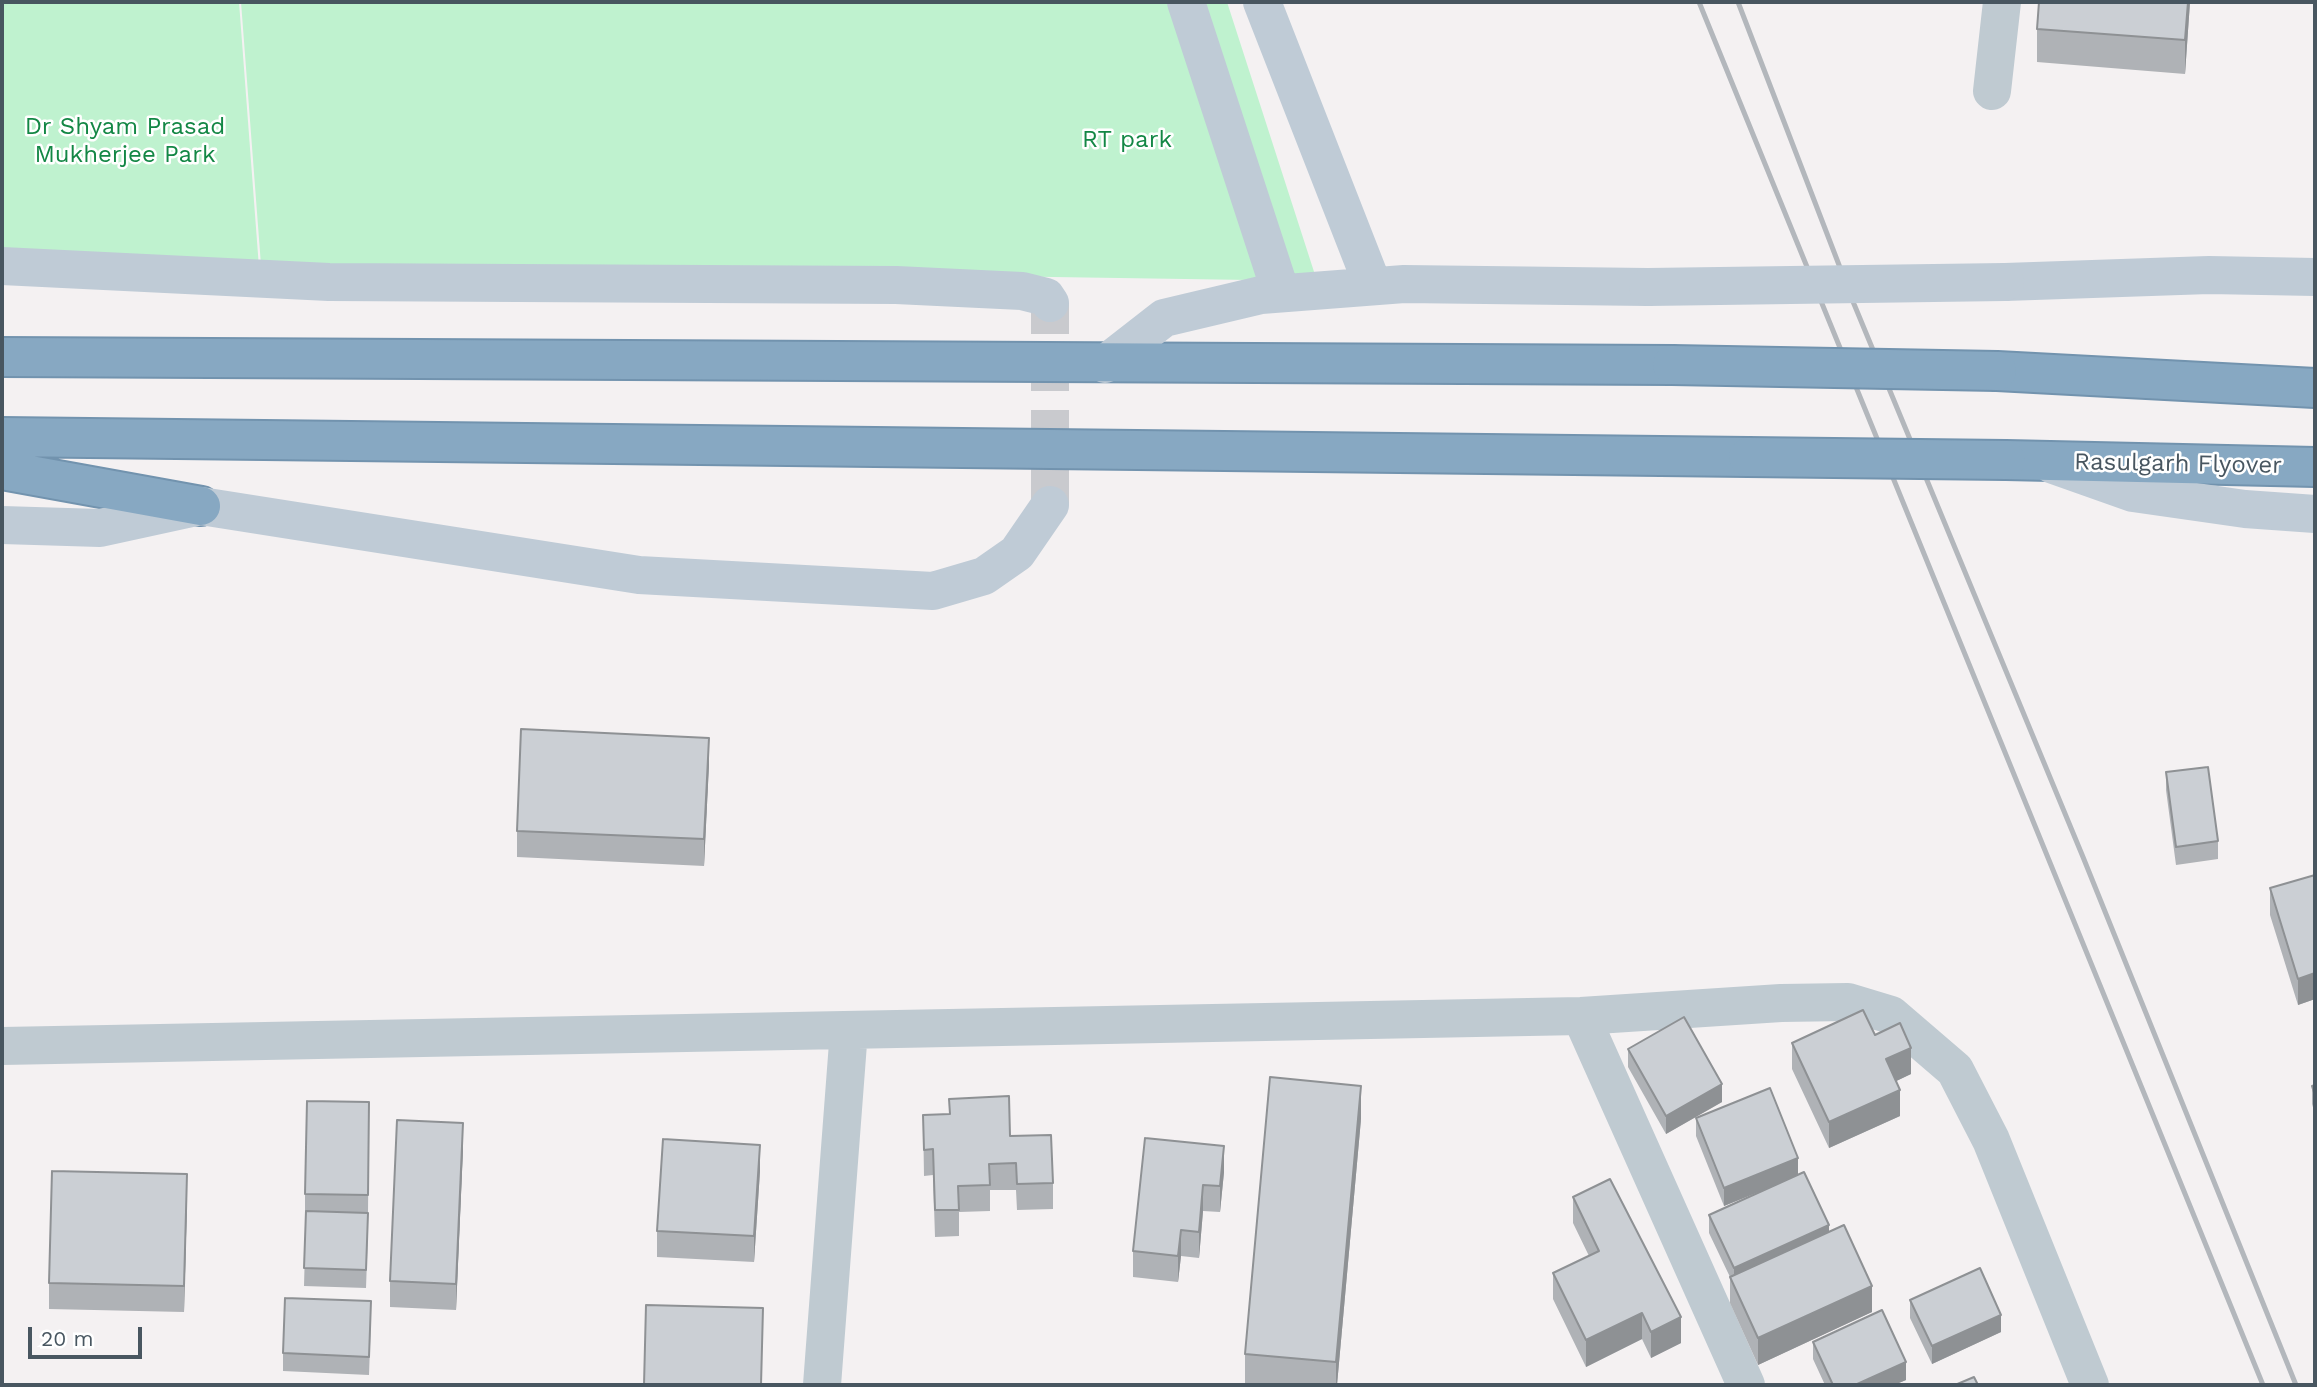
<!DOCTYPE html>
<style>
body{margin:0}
#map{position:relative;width:2317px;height:1387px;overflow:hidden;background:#f4f1f2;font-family:"Work Sans",sans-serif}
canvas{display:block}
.frame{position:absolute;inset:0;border:4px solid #485660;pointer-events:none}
.scale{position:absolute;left:28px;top:1327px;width:114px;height:32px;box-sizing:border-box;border:4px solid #485660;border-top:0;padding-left:9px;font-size:21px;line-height:24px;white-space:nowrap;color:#485660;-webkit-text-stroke:5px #fff;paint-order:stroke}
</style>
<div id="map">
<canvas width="2317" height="1387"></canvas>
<div class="frame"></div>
<div class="scale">20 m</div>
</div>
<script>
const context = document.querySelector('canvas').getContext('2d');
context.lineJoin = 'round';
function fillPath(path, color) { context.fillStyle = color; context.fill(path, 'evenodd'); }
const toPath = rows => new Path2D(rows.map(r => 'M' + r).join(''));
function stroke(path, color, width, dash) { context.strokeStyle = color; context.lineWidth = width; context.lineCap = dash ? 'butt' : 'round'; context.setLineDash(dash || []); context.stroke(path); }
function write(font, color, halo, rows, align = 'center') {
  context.font = font + ' "Work Sans",sans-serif'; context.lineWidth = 5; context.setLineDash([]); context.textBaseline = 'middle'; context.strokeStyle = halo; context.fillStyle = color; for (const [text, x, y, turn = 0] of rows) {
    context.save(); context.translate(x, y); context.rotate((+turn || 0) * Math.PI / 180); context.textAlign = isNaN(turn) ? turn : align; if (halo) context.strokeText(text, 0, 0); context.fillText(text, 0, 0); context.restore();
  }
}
fillPath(toPath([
 [2,2,239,2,260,281,2,275],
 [241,2,1227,2,1317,281,261,265]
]), '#bff2cf');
stroke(toPath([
 [1050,505,1050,303]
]), '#c9cace', 38, [38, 19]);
const highway = toPath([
 [2,357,1672,365],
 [1997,371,2315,388],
 [2,437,1748,457],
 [2006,460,2315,467],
 [2,470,201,506]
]);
stroke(highway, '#7293ae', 42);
stroke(toPath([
 [1992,91,2002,2],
 [1581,1016,1746,1385],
 [2,1046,1581,1016,1781,1003,1848,1002,1891,1015,1955,1070,1991,1140,2090,1385],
 [822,1385,849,1030]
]), '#bfcad1', 38);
stroke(toPath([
 [1186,2,1281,293],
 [1262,2,1373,286],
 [2,266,329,282,896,285,1022,291,1046,297,1050,303],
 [2005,282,2209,275,2315,277],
 [1105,364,1164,318,1261,295,1404,284,1648,287],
 [2051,464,2133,493,2245,509,2315,514],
 [2,525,100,528,201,506,639,575,933,591,984,576,1017,553,1050,505]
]), '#bfcbd6', 38);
stroke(highway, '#87a8c2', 38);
stroke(toPath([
 [1699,2,2263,1385],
 [1738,2,1854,304,2083,857,2296,1385]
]), '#b3b7bc', 5);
const highwayBridge = toPath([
 [1672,365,1997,371],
 [1748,457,2006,460]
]);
stroke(highwayBridge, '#7293ae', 42, []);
stroke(toPath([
 [1648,287,2005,282]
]), '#bfcbd6', 38);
stroke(highwayBridge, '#87a8c2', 38);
fillPath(toPath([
 [2039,2,2190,2,2185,74,2037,62,2037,29],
 [709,764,704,866,517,857,517,831],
 [2166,772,2218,841,2218,859,2176,865,2166,790],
 [2315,875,2315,999,2298,1005,2270,915,2270,888],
 [1875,1035,1911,1074,1896,1081,1900,1116,1829,1148,1792,1069,1792,1043],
 [1628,1049,1722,1102,1666,1134,1628,1067],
 [2315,1085,2315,1114,2312,1104,2312,1086],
 [369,1102,368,1213,340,1212,368,1231,366,1288,304,1286,306,1212,305,1212,305,1194],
 [923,1115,1010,1136,1053,1183,1053,1209,1017,1210,1016,1190,990,1190,990,1211,959,1212,959,1236,935,1237,933,1175,924,1176],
 [1696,1118,1798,1175,1872,1312,1758,1365,1730,1303,1730,1277,1709,1233,1709,1215,1778,1184,1724,1206,1696,1136],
 [1361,1119,1337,1385,1245,1385,1245,1354],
 [1224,1146,1224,1172,1220,1212,1203,1211,1199,1258,1181,1256,1178,1282,1133,1277,1133,1251],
 [463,1149,456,1310,390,1307,390,1281],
 [760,1171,754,1262,657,1257,657,1231],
 [1573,1197,1681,1343,1651,1358,1642,1339,1586,1367,1553,1299,1553,1273,1589,1256,1573,1223],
 [187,1201,184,1312,49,1309,49,1283],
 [1910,1300,2001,1332,1932,1364,1910,1318],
 [371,1319,369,1375,283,1371,283,1353],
 [1813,1342,1906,1380,1894,1385,1825,1385,1813,1359]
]), '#afb2b6');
fillPath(toPath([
 [2188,2,2190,2,2185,74,2185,40],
 [709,738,709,764,704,866,704,839],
 [2315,973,2315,999,2298,1005,2298,979],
 [1911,1048,1911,1074,1886,1086,1886,1059],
 [1722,1084,1722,1102,1666,1134,1666,1116],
 [1361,1086,1361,1119,1337,1385,1336,1385,1336,1362],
 [1900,1090,1900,1116,1829,1148,1829,1122],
 [463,1123,463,1149,456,1310,456,1284],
 [760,1145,760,1171,754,1262,754,1236],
 [1224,1146,1224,1172,1220,1212,1220,1186],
 [1798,1158,1798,1176,1724,1206,1724,1188],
 [187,1174,187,1201,184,1312,184,1286],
 [1203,1185,1203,1211,1199,1258,1199,1232],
 [1829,1225,1829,1243,1734,1286,1734,1268],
 [1181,1230,1181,1256,1178,1282,1178,1256],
 [1872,1286,1872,1312,1758,1365,1758,1338],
 [1642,1313,1642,1339,1586,1367,1586,1340],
 [2001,1315,2001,1332,1932,1364,1932,1346],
 [1681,1317,1681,1343,1651,1358,1651,1332],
 [1906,1362,1906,1380,1894,1385,1855,1385]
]), '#8e9194');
const building = toPath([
 [2039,2,2188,2,2185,40,2037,29,2039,2],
 [521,729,709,738,704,839,517,831,521,729],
 [2208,767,2218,841,2176,847,2166,772,2208,767],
 [2315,875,2315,973,2298,979,2270,888,2315,875],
 [1863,1010,1875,1035,1900,1023,1911,1048,1886,1059,1900,1090,1829,1122,1792,1043,1863,1010],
 [1684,1017,1722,1084,1666,1116,1628,1049,1684,1017],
 [1270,1077,1361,1086,1336,1362,1245,1354,1270,1077],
 [2315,1085,2315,1096,2312,1086,2315,1085],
 [1770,1088,1798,1158,1724,1188,1696,1118,1770,1088],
 [1009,1096,1010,1136,1051,1135,1053,1183,1017,1184,1016,1163,989,1164,990,1185,958,1186,959,1210,935,1210,933,1149,924,1150,923,1115,950,1114,949,1099,1009,1096],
 [307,1101,369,1102,368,1195,305,1194,307,1101],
 [397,1120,463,1123,456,1284,390,1281,397,1120],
 [1145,1138,1224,1146,1220,1186,1203,1185,1199,1232,1181,1230,1178,1256,1133,1251,1145,1138],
 [663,1139,760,1145,754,1236,657,1231,663,1139],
 [52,1171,187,1174,184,1286,49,1283,52,1171],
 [1804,1172,1829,1225,1734,1268,1709,1215,1804,1172],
 [1610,1179,1681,1317,1651,1332,1642,1313,1586,1340,1553,1273,1599,1251,1573,1197,1610,1179],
 [306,1211,368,1213,366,1270,304,1268,306,1211],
 [1844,1225,1872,1286,1758,1338,1730,1277,1844,1225],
 [1980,1268,2001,1315,1932,1346,1910,1300,1980,1268],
 [285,1298,371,1301,369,1357,283,1353,285,1298],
 [646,1305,763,1308,761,1385,644,1385,646,1305],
 [1882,1310,1906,1362,1855,1385,1833,1385,1813,1342,1882,1310],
 [1974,1377,1978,1385,1955,1385,1974,1377]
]);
fillPath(building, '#cbcfd4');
stroke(building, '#8e9194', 2);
write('24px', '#138745', '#fff', [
 ["Dr Shyam Prasad",125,127],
 ["Mukherjee Park",125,155],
 ["RT park",1127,140]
]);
write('24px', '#485660', '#fff', [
 ["Rasulgarh Flyover",2178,464,1]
]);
</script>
